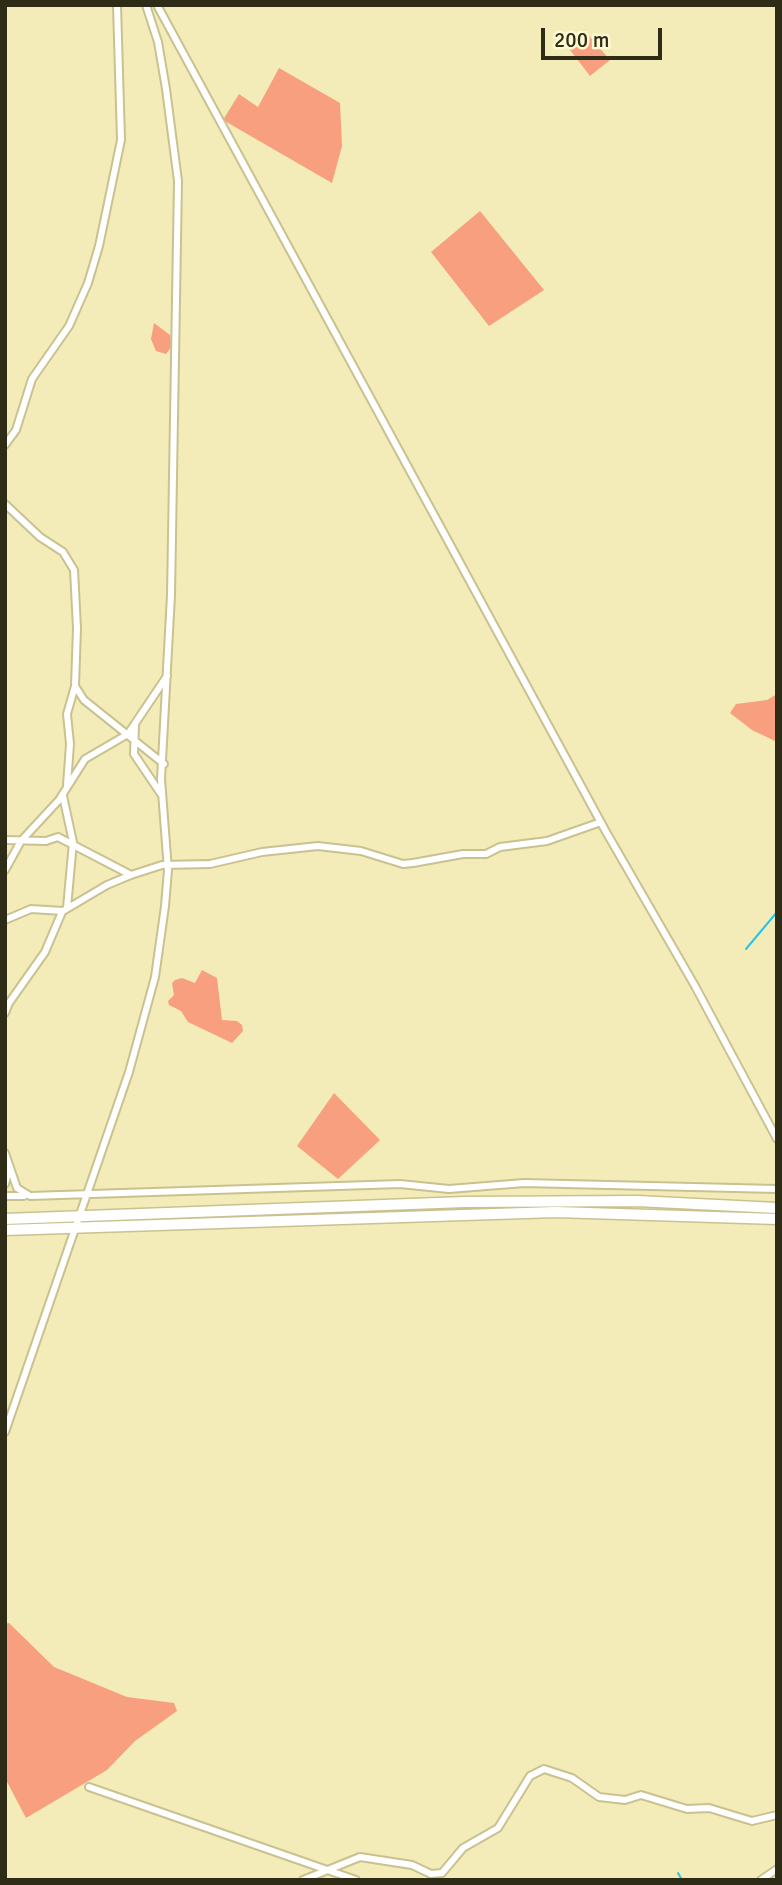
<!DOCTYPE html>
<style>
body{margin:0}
#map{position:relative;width:782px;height:1885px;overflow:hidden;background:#f3ecb8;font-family:Signika,sans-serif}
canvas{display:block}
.frame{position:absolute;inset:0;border:7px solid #2e2b17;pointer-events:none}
.scale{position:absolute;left:541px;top:28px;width:121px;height:32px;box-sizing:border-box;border:4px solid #2e2b17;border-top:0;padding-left:9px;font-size:21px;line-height:24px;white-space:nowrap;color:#2e2b17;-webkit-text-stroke:5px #fef9d0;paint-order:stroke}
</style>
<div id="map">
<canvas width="782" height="1885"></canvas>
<div class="frame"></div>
<div class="scale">200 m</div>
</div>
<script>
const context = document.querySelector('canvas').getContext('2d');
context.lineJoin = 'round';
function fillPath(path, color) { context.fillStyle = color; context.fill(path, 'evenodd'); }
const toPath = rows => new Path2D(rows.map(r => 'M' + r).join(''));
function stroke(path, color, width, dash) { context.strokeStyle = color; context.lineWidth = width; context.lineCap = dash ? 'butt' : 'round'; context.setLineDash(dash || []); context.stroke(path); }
fillPath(toPath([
 [584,30,610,60,590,76,567,46],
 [279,68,340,103,342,146,332,183,223,120,239,94,258,107],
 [480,211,544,290,489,326,431,252],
 [154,323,170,335,172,346,166,354,156,351,151,339],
 [777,694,777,742,752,730,730,713,736,704,767,700],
 [202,970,217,978,222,1020,237,1021,242,1025,243,1031,232,1043,188,1022,181,1011,169,1005,168,1001,174,995,172,983,175,980,182,978,195,983],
 [334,1093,380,1140,338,1179,297,1146],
 [9,1623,54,1667,127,1697,174,1703,177,1711,135,1741,107,1770,26,1818,5,1778,5,1624]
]), '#f79f7e');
stroke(toPath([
 [746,949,777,912],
 [678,1873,682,1880]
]), '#2ac3eb', 2);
const minor = toPath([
 [157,5,605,830,695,986,777,1139],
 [5,445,16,430,32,379,69,326,88,283,99,246,121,140,117,5],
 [5,504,40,537,63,552,74,570,77,628,75,686,84,700,164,764],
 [135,726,134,754,161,794],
 [67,785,70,744,67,714,75,686],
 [63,796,73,842,67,908],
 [5,840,46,841,58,837,131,875,162,865,210,864,262,852,318,846,361,851,403,864,413,863,463,854,486,854,500,847,547,841,601,822],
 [5,870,21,841,59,800,85,759,128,734,167,676],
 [5,920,31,909,63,911,107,885,131,875],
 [5,1013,9,1003,45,952,62,912],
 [5,1153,17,1188,30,1196,400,1184,449,1189,524,1183,777,1189],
 [5,1184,9,1170],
 [5,1196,24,1196],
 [5,1432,129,1072,155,977,165,906,168,870,161,779,171,595,178,181,166,89,158,42,146,5],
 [89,1787,356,1880],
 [303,1880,360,1857,412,1865,431,1874,442,1873,463,1848,498,1828,530,1776,544,1769,572,1778,599,1797,625,1800,641,1795,687,1809,709,1808,752,1821,777,1815],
 [761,1880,777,1869]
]);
const highway = toPath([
 [5,1219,465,1202,637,1201,777,1208],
 [5,1230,556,1212,777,1219]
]);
stroke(minor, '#c9c290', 10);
stroke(highway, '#c9c290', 13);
stroke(minor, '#fff', 6);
stroke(highway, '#fff', 10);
</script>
